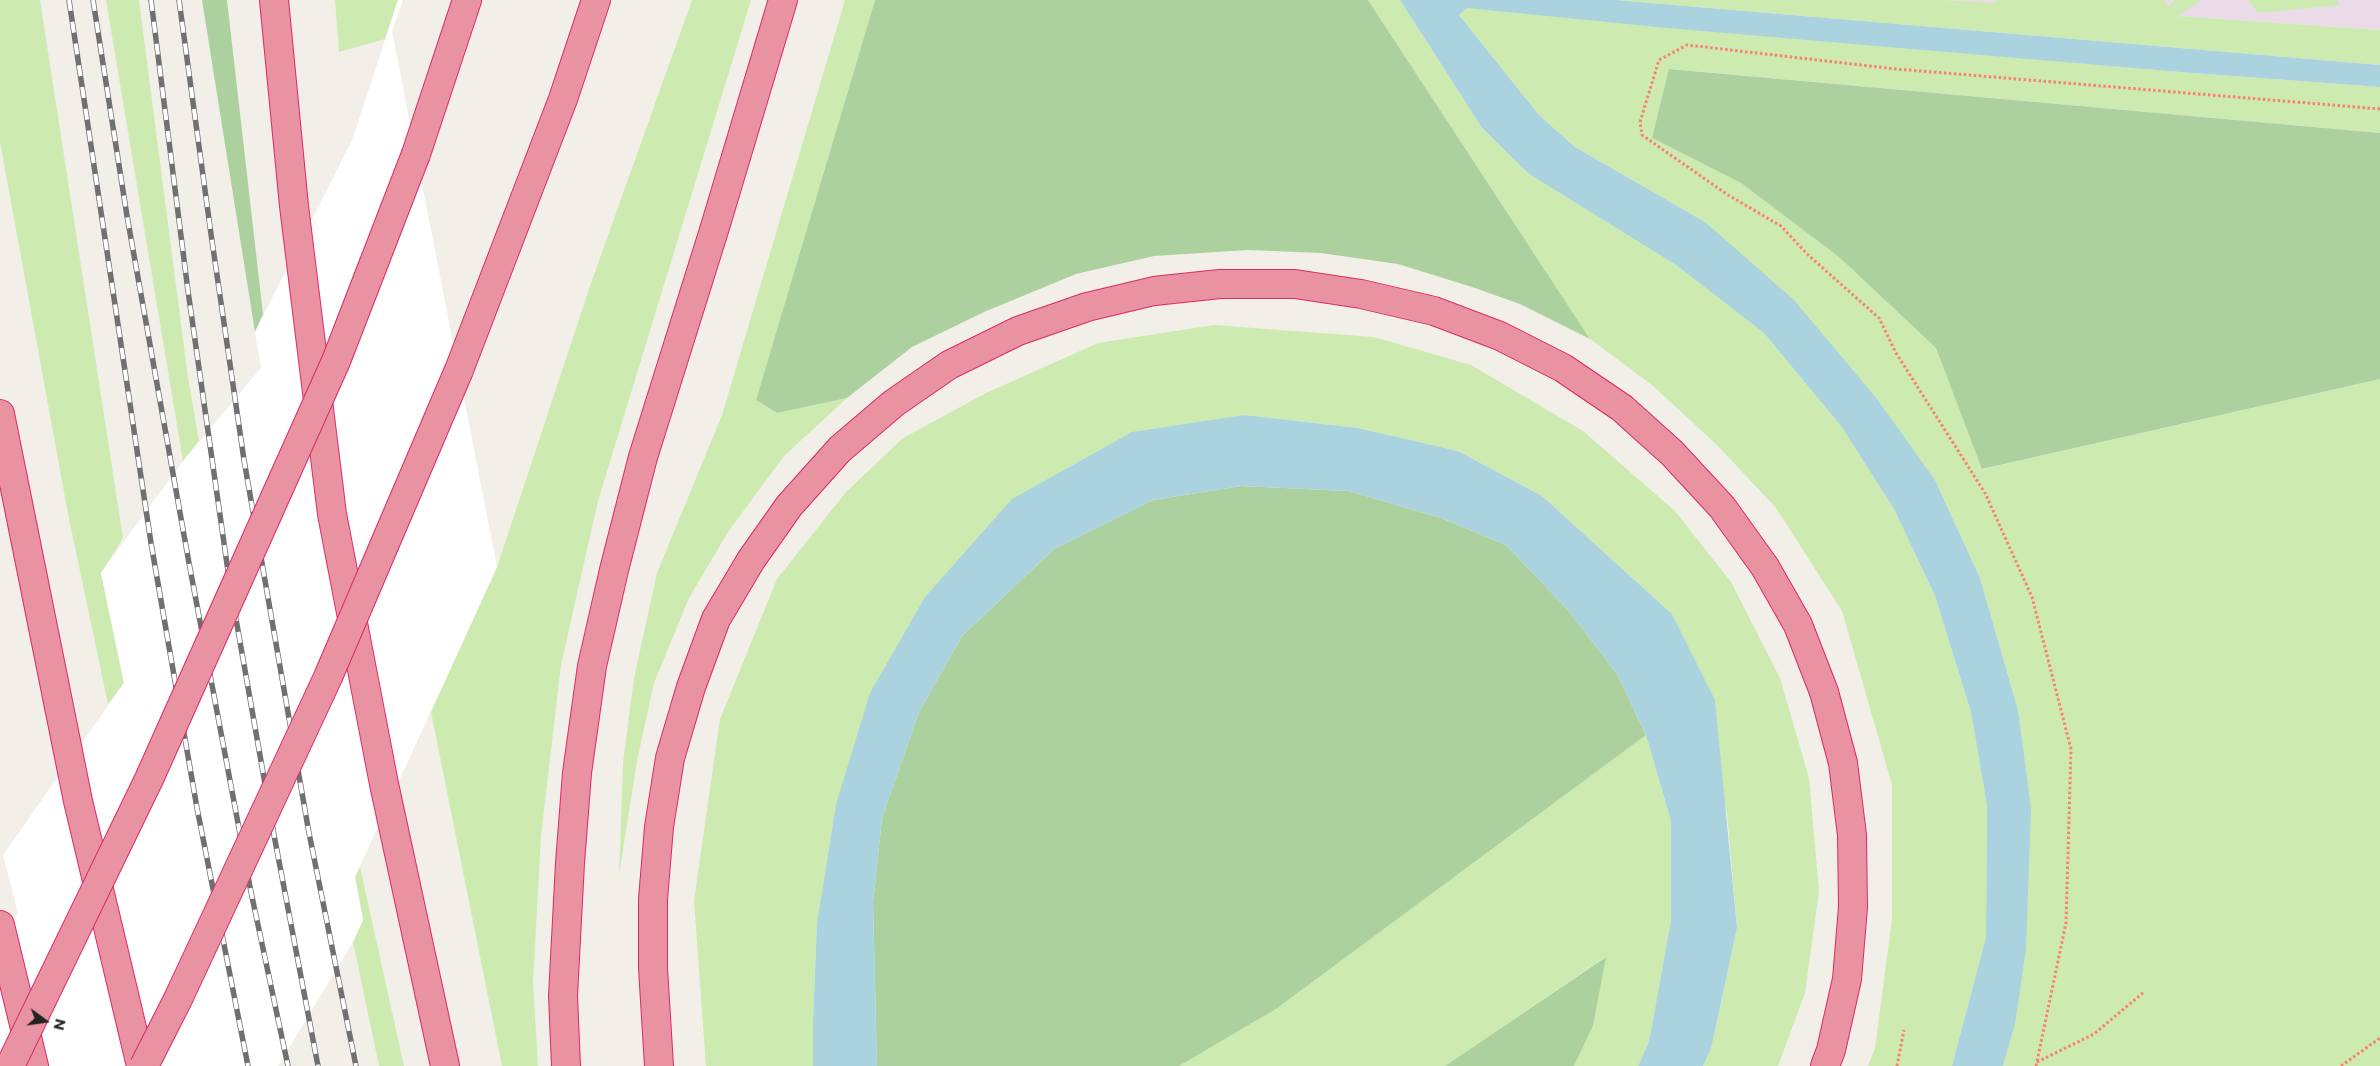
<!DOCTYPE html>
<style>
body{margin:0}
#map{position:relative;width:2380px;height:1066px;overflow:hidden;background:#f2efe9;font-family:Montserrat,sans-serif}
canvas{display:block}
.north{position:absolute;left:20px;top:996px;width:50px;height:50px;-webkit-text-stroke:4px #fff;paint-order:stroke;rotate:104deg;font-size:14px;font-weight:700;line-height:20px;text-align:center;color:#222}
.north::after{content:'';display:block;margin:auto;width:18px;height:22px;background:#222;clip-path:polygon(50% 0,100% 100%,50% 72%,0 100%)}
</style>
<div id="map">
<canvas width="2380" height="1066"></canvas>
<div class="north">N</div>
</div>
<script>
const context = document.querySelector('canvas').getContext('2d');
context.lineJoin = 'round';
function fillPath(path, color) { context.fillStyle = color; context.fill(path, 'evenodd'); }
const toPath = rows => new Path2D(rows.map(r => 'M' + r).join(''));
function stroke(path, color, width, dash) { context.strokeStyle = color; context.lineWidth = width; context.lineCap = dash ? 'butt' : 'round'; context.setLineDash(dash || []); context.stroke(path); }
fillPath(toPath([
 [1946,0,2380,0,2380,30]
]), '#ebdbe8');
fillPath(toPath([
 [0,0,40,0,123,538,101,573,124,683,108,704,68,514,0,142],
 [106,0,139,0,188,378,199,441,183,461],
 [335,0,398,0,385,39,339,52],
 [692,0,751,0,598,501,561,665,541,836,533,982,538,1066,502,1066,431,712,497,567,590,286],
 [845,0,875,0,756,400,777,413,847,398,784,456,728,532,689,598,654,683,637,761,619,875,623,763,634,678,657,573,722,415],
 [1368,0,1400,0,1482,128,1529,174,1676,265,1764,333,1841,426,1894,509,1935,596,1971,712,1987,806,1986,937,1952,1066,1868,1066,1875,1048,1892,919,1892,785,1842,611,1776,508,1717,445,1652,385,1590,339],
 [1615,0,1946,0,1995,3,1996,0,2164,0,2169,7,2174,0,2201,0,2178,16,2380,30,2380,65],
 [2248,0,2337,0,2340,5,2258,13],
 [1467,7,2180,72,2380,87,2380,133,1670,69,1652,138,1741,183,1839,257,1936,348,1983,469,2380,379,2380,1066,2003,1066,2015,1024,2018,710,1980,578,1935,480,1705,222,1575,147,1539,115,1459,15],
 [1214,325,1374,337,1471,365,1583,431,1675,511,1731,582,1780,678,1809,778,1819,891,1805,993,1778,1066,1703,1066,1711,1049,1737,928,1727,813,1672,614,1542,496,1458,451,1358,428,1245,415,1012,499,836,804,817,923,813,1020,813,1066,706,1066,694,901,720,719,777,579,846,492,903,438,986,393,1098,343],
 [1646,735,1671,821,1671,920,1649,1042,1638,1066,1574,1066,1593,1026,1605,957,1445,1066,1179,1066,1276,1009],
 [360,867,404,1066,379,1066,353,942,363,920,355,877]
]), '#cdebb0');
fillPath(toPath([
 [202,0,227,0,263,314,255,332],
 [875,0,1368,0,1590,339,1520,304,1472,287,1398,264,1321,253,1248,250,1154,256,1076,274,984,312,912,347,847,398,777,413,756,400],
 [1669,69,2380,133,2380,379,1982,469,1936,348,1839,257,1741,183,1652,138],
 [1241,486,1349,491,1441,518,1506,545,1568,610,1617,674,1646,735,1276,1009,1179,1066,877,1066,873,903,882,818,919,712,962,636,1054,549,1153,500],
 [1606,957,1593,1026,1574,1066,1445,1066]
]), '#add19e');
fillPath(toPath([
 [1400,0,1615,0,2380,65,2380,87,2180,72,1667,28,1467,8,1459,15,1539,115,1575,147,1705,222,1794,300,1877,399,1935,480,1980,578,2018,710,2031,809,2026,949,2015,1024,2003,1066,1952,1066,1986,937,1987,806,1971,712,1935,596,1894,509,1841,426,1764,333,1676,265,1529,174,1482,128],
 [1245,415,1358,428,1458,451,1542,496,1672,614,1715,700,1737,928,1711,1049,1703,1066,1638,1066,1649,1042,1671,920,1671,821,1646,735,1617,674,1568,610,1506,545,1441,518,1349,491,1241,486,1153,500,1054,549,962,636,919,712,882,818,873,903,877,1066,813,1066,813,1020,817,923,836,804,870,693,925,597,1012,499,1132,432]
]), '#aad3df');
fillPath(toPath([
 [398,0,403,0,392,31,497,567,355,877,363,920,353,942,278,1066,0,1066,0,947,18,913,3,855,124,683,101,573,183,461,261,368,255,332,353,138]
]), '#fff');
const highway = toPath([
 [274,0,294,206,332,514,384,784,445,1066],
 [416,154,467,0],
 [459,370,563,99,596,0],
 [0,414,78,801,141,1066],
 [0,925,34,1066],
 [566,1066,563,996,570,863,577,773,592,666,614,570,643,457,715,227,783,0],
 [659,1066,653,968,653,899,659,827,670,758,691,687,716,619,751,560,789,506,840,449,894,403,949,365,1018,331,1087,307,1154,291,1220,284,1295,284,1361,294,1434,311,1500,336,1563,368,1622,408,1672,453,1722,507,1765,567,1798,625,1824,692,1843,763,1852,835,1853,907,1847,979,1831,1050,1825,1066]
]);
stroke(highway, '#dc2a67', 30);
stroke(toPath([
 [2037,1062,2094,1034,2144,992],
 [1897,1066,1904,1030],
 [2036,1066,2066,923,2071,749,2032,597,1985,493,1896,353,1879,318,1807,254,1781,226,1728,195,1642,135,1640,122,1659,60,1687,45,1896,69,2380,109],
 [2341,1066,2380,1038]
]), '#fa8072', 3, [2.5, 2.5]);
stroke(highway, '#e892a2', 28);
const rail = toPath([
 [69,0,151,543,197,808,248,1066],
 [93,0,127,216,189,563,251,892,288,1066],
 [151,0,188,291,230,585,274,835,318,1066],
 [179,0,211,234,244,460,309,833,356,1066]
]);
stroke(rail, '#707070', 5.5);
stroke(rail, '#fff', 4, [11]);
const highwayBridge = toPath([
 [10,1066,149,779,336,361,416,154],
 [144,1066,178,999,328,677,459,370]
]);
stroke(highwayBridge, '#dc2a67', 30, []);
stroke(highwayBridge, '#e892a2', 28);
</script>
